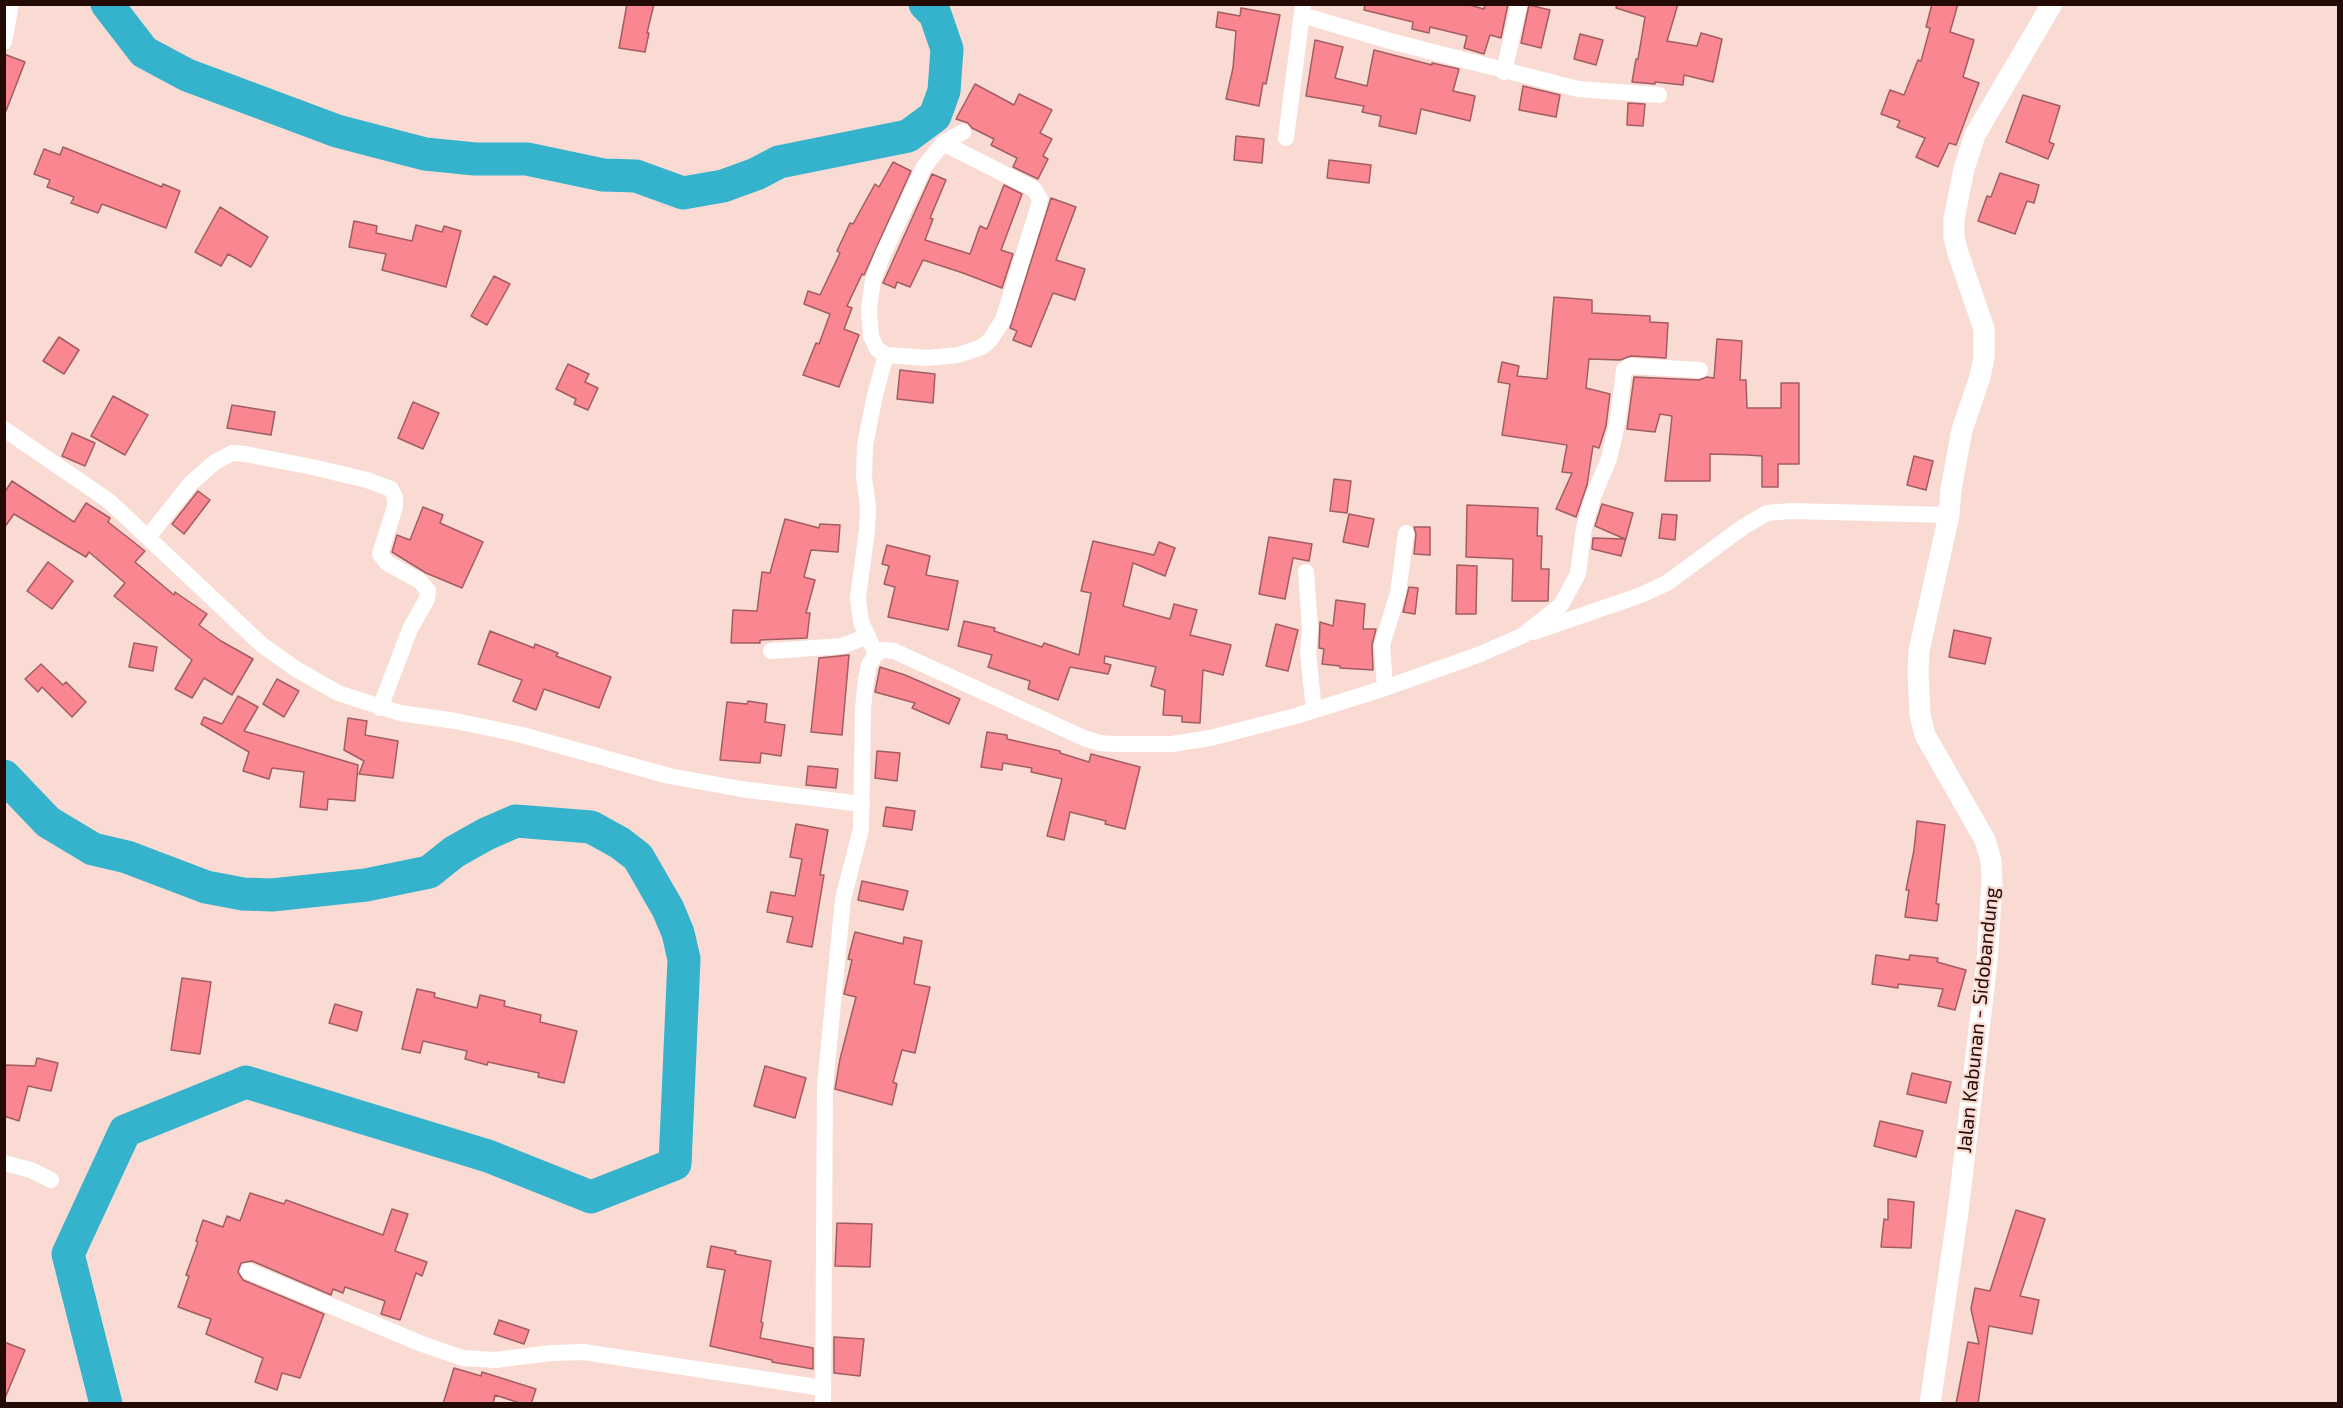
<!DOCTYPE html>
<style>
body{margin:0}
#map{position:relative;width:2343px;height:1408px;overflow:hidden;background:#f9dbd3;font-family:"Exo 2",sans-serif}
canvas{display:block}
.frame{position:absolute;inset:0;border:6px solid #230a05;pointer-events:none}
</style>
<div id="map">
<canvas width="2343" height="1408"></canvas>
<div class="frame"></div>
</div>
<script>
const context = document.querySelector('canvas').getContext('2d');
context.lineJoin = 'round';
const toPath = rows => new Path2D(rows.map(r => 'M' + r).join(''));
function stroke(path, color, width, dash) { context.strokeStyle = color; context.lineWidth = width; context.lineCap = dash ? 'butt' : 'round'; context.setLineDash(dash || []); context.stroke(path); }
function fillPath(path, color) { context.fillStyle = color; context.fill(path, 'evenodd'); }
function write(font, color, halo, rows, align = 'center') {
  context.font = font + ' "Exo 2",sans-serif'; context.lineWidth = 4.5; context.setLineDash([]); context.textBaseline = 'middle'; context.strokeStyle = halo; context.fillStyle = color; for (const [text, x, y, turn = 0] of rows) {
    context.save(); context.translate(x, y); context.rotate((+turn || 0) * Math.PI / 180); context.textAlign = isNaN(turn) ? turn : align; if (halo) context.strokeText(text, 0, 0); context.fillText(text, 0, 0); context.restore();
  }
}
stroke(toPath([
 [107,4,144,52,187,75,337,131,425,154,475,159,527,159,603,175,636,176,683,193,723,186,756,174,779,162,908,136,935,116,944,91,947,49,935,14,925,4],
 [4,776,48,822,93,849,127,857,206,887,243,894,272,895,366,885,429,872,454,852,486,834,516,821,591,827,620,843,638,857,668,909,678,933,684,959,675,1164,591,1197,488,1156,246,1082,125,1131,68,1254,106,1404]
]), '#35b2cc', 33);
const building = toPath([
 [627,4,654,4,647,33,649,33,645,52,619,48,627,4],
 [1365,4,1466,4,1484,9,1485,4,1508,4,1501,38,1490,35,1484,54,1464,48,1467,36,1430,27,1429,33,1412,29,1413,22,1364,10,1365,4],
 [1617,4,1678,4,1667,41,1697,46,1701,33,1722,39,1713,82,1684,75,1683,85,1655,82,1655,84,1632,82,1636,59,1638,59,1645,17,1616,8,1617,4],
 [1932,4,1958,4,1950,32,1974,40,1963,77,1979,83,1956,145,1949,143,1938,167,1916,157,1925,138,1897,127,1900,121,1881,114,1890,90,1904,95,1918,60,1921,61,1930,28,1926,27,1932,4],
 [1529,5,1550,10,1541,48,1521,43,1529,5],
 [1241,8,1280,15,1266,84,1263,83,1259,106,1226,99,1233,68,1236,31,1216,27,1218,12,1240,16,1241,8],
 [1580,34,1603,40,1596,65,1574,59,1580,34],
 [1315,40,1343,47,1335,78,1367,86,1374,50,1432,65,1432,63,1459,69,1453,91,1475,96,1470,121,1421,109,1416,134,1379,126,1381,116,1362,112,1364,106,1306,96,1315,40],
 [4,54,25,62,6,111,4,111,4,54],
 [975,84,1014,105,1019,94,1052,110,1040,133,1052,139,1043,156,1048,159,1038,179,1013,167,1017,158,991,145,994,139,972,128,968,123,956,119,975,84],
 [1523,86,1560,95,1556,117,1519,110,1523,86],
 [2023,95,2060,106,2049,142,2054,144,2048,159,2006,142,2023,95],
 [1628,103,1645,104,1643,126,1627,125,1628,103],
 [1236,136,1264,139,1262,163,1234,160,1236,136],
 [63,147,162,187,163,184,180,191,166,228,102,204,98,213,71,203,74,197,47,187,50,180,34,174,44,149,60,155,63,147],
 [1329,160,1371,165,1369,183,1327,178,1329,160],
 [893,162,911,171,864,275,862,274,847,306,852,308,844,329,859,335,839,387,803,375,816,343,819,344,830,314,804,304,808,291,820,295,840,253,837,251,850,223,853,224,875,184,879,187,893,162],
 [2000,173,2039,185,2034,203,2027,201,2015,234,1978,221,1987,196,1991,197,2000,173],
 [932,174,946,180,930,218,933,219,925,240,970,254,980,226,987,229,1004,185,1022,194,1001,250,1013,254,1002,288,963,273,923,260,910,287,897,282,895,288,883,283,932,174],
 [1051,198,1076,207,1056,260,1085,269,1075,300,1053,293,1031,347,1013,340,1017,331,1010,328,1051,198],
 [220,207,268,237,251,267,228,254,221,266,195,252,220,207],
 [354,221,377,226,376,233,412,241,416,225,442,232,444,226,461,231,446,287,382,270,386,254,349,247,354,221],
 [494,276,510,284,487,325,471,316,494,276],
 [1554,297,1592,300,1592,313,1650,316,1650,322,1668,323,1666,358,1631,356,1620,360,1589,359,1586,388,1610,394,1606,426,1599,448,1593,446,1587,485,1576,517,1556,509,1572,473,1562,472,1567,445,1502,435,1510,384,1498,382,1502,362,1519,366,1517,376,1547,379,1554,297],
 [59,337,79,350,64,374,43,361,59,337],
 [1717,339,1742,341,1740,380,1746,380,1747,408,1781,408,1781,383,1799,383,1799,464,1778,464,1778,487,1762,487,1762,456,1747,455,1710,454,1710,481,1665,481,1672,416,1660,414,1655,432,1627,429,1634,377,1699,380,1707,377,1714,378,1717,339],
 [568,364,589,374,585,382,598,388,588,410,574,404,576,399,556,389,568,364],
 [900,370,935,374,933,403,897,399,900,370],
 [113,396,148,415,125,455,91,436,113,396],
 [413,402,439,413,423,449,398,438,413,402],
 [232,405,275,412,271,435,227,428,232,405],
 [72,433,95,443,85,466,62,456,72,433],
 [1914,456,1933,461,1926,490,1907,485,1914,456],
 [1334,479,1351,481,1347,513,1330,511,1334,479],
 [12,481,74,522,86,503,110,518,108,522,145,551,135,562,174,595,175,592,207,614,199,625,221,641,253,659,232,695,204,678,192,698,175,689,192,660,114,596,125,583,89,552,86,557,14,514,4,528,4,493,12,481],
 [198,491,210,500,184,534,172,524,198,491],
 [1602,504,1633,513,1621,556,1592,549,1593,538,1625,539,1595,526,1602,504],
 [1467,505,1538,508,1537,536,1542,536,1541,569,1549,569,1548,601,1512,601,1513,559,1466,557,1467,505],
 [423,507,443,515,440,523,483,542,462,588,426,573,392,552,397,535,410,540,423,507],
 [1349,514,1374,519,1368,547,1343,542,1349,514],
 [1662,514,1677,515,1675,540,1659,538,1662,514],
 [785,519,819,528,820,524,840,525,838,552,811,550,804,577,815,580,806,613,810,613,807,638,760,640,760,643,731,643,733,610,757,611,762,572,770,573,785,519],
 [1414,527,1430,527,1430,555,1414,554,1416,534,1414,527],
 [1269,537,1312,544,1309,561,1293,558,1285,599,1259,594,1269,537],
 [1093,541,1154,555,1159,542,1175,548,1165,576,1133,563,1123,606,1170,619,1174,604,1197,610,1190,635,1231,645,1223,675,1203,670,1200,723,1182,722,1182,716,1163,715,1165,690,1151,686,1156,667,1105,656,1104,663,1111,665,1108,674,1070,667,1058,700,1028,689,1030,681,988,667,992,655,958,646,964,621,995,628,994,631,1042,647,1044,643,1079,655,1091,593,1081,591,1093,541],
 [887,545,930,556,926,575,958,581,948,630,888,617,895,587,884,584,889,566,882,564,887,545],
 [48,562,73,581,52,609,27,591,48,562],
 [1457,565,1477,566,1476,614,1456,614,1457,565],
 [1409,587,1418,588,1415,614,1403,612,1409,587],
 [1336,600,1365,604,1363,629,1376,629,1372,645,1373,670,1340,668,1340,666,1322,664,1324,649,1319,648,1320,622,1333,626,1336,600],
 [1276,624,1298,630,1288,671,1266,666,1276,624],
 [1954,630,1991,638,1985,664,1949,657,1954,630],
 [490,631,534,648,535,644,558,653,556,656,611,677,599,708,544,689,536,710,513,701,522,680,478,664,490,631],
 [134,643,157,647,153,671,129,667,134,643],
 [849,655,842,735,811,732,819,658,849,655],
 [41,664,63,685,66,682,86,702,72,717,42,687,38,692,25,679,41,664],
 [880,667,905,675,960,699,949,724,912,708,915,703,875,692,880,667],
 [277,679,299,691,284,717,263,704,277,679],
 [238,696,258,707,244,731,358,765,355,801,328,799,327,810,300,807,304,772,272,768,269,779,243,771,249,752,201,724,204,717,222,724,238,696],
 [748,701,767,704,765,722,785,725,781,756,761,753,760,763,720,760,727,702,747,704,748,701],
 [348,718,367,721,365,735,398,741,393,778,359,774,364,761,344,750,348,718],
 [987,732,1007,735,1007,739,1060,751,1060,753,1089,762,1091,754,1140,767,1125,829,1105,824,1106,821,1070,812,1064,840,1047,836,1062,779,1031,772,1032,768,1003,763,1002,770,981,767,987,732],
 [877,751,900,753,897,781,875,778,877,751],
 [808,766,838,769,836,788,806,785,808,766],
 [886,807,915,811,912,830,883,826,886,807],
 [1917,821,1945,825,1936,904,1939,904,1937,921,1905,917,1909,890,1906,890,1914,850,1917,821],
 [796,824,828,830,820,875,824,875,812,947,787,942,793,917,767,912,771,892,795,896,802,859,790,857,796,824],
 [862,881,908,891,903,910,858,900,862,881],
 [855,932,903,944,904,937,922,941,914,984,930,987,915,1053,902,1050,893,1082,897,1084,892,1105,835,1089,840,1059,856,997,844,994,852,960,848,959,855,932],
 [1876,955,1909,960,1910,955,1938,958,1937,962,1966,970,1955,1010,1938,1006,1943,989,1898,984,1898,988,1872,984,1876,955],
 [182,978,211,982,200,1054,171,1050,182,978],
 [417,989,435,993,434,997,477,1008,480,995,505,1001,504,1006,541,1015,540,1022,577,1031,564,1083,538,1077,539,1073,488,1062,487,1065,465,1059,467,1051,423,1041,420,1053,402,1049,417,989],
 [335,1004,362,1012,357,1031,329,1023,335,1004],
 [37,1058,58,1063,51,1091,28,1086,19,1121,4,1116,4,1065,35,1066,37,1058],
 [765,1066,806,1078,795,1118,754,1106,765,1066],
 [1912,1073,1951,1082,1946,1103,1907,1094,1912,1073],
 [1880,1121,1923,1131,1916,1157,1874,1146,1880,1121],
 [250,1193,284,1204,286,1200,383,1235,392,1209,408,1214,395,1251,427,1262,422,1276,416,1273,400,1320,381,1314,385,1301,345,1287,343,1293,333,1289,331,1295,252,1261,241,1263,238,1272,243,1280,324,1314,300,1378,282,1373,277,1390,255,1382,263,1358,206,1334,211,1319,178,1307,189,1276,186,1275,198,1242,196,1241,203,1220,223,1227,227,1216,240,1221,250,1193],
 [1888,1199,1914,1202,1911,1248,1881,1247,1884,1219,1888,1220,1888,1199],
 [2016,1210,2045,1219,2020,1296,2039,1300,2032,1334,1989,1326,1978,1404,1956,1404,1968,1342,1979,1344,1971,1309,1975,1288,1990,1291,2016,1210],
 [837,1223,872,1224,870,1267,835,1266,837,1223],
 [711,1246,736,1251,735,1254,771,1261,761,1322,763,1323,760,1338,813,1348,813,1369,772,1362,772,1360,710,1346,725,1270,707,1267,711,1246],
 [499,1320,529,1330,524,1344,494,1334,499,1320],
 [834,1337,864,1339,860,1376,834,1373,834,1337],
 [4,1342,25,1350,5,1398,4,1398,4,1342],
 [454,1368,481,1376,482,1372,536,1389,531,1404,523,1404,495,1395,493,1404,443,1404,454,1368]
]);
fillPath(building, '#f98691');
stroke(building, '#a15d62', 1.5);
stroke(toPath([
 [1302,15,1390,41,1578,89,1659,95],
 [4,42,11,4],
 [1504,72,1519,4],
 [1286,138,1303,5],
 [943,143,1034,189,1040,199,1039,205,1003,320,990,340,982,347,958,355,928,358,886,355,877,349,871,336,869,309,873,280,883,254,924,167,943,143,963,132],
 [4,429,109,501,262,645,296,669,338,693,400,713,456,721,522,735,669,776,741,789,862,804],
 [148,537,191,483,215,462,232,453,245,454,312,467,367,480,391,489,395,497,395,507,380,554,387,563,420,581,428,591,427,599,410,629,380,708],
 [1306,572,1310,627,1308,653,1314,710],
 [1534,632,1641,595,1667,583,1743,527,1767,513,1791,511,1949,515],
 [771,651,842,646,868,636],
 [876,654,861,622,858,598,867,530,868,507,864,477,865,445,875,395,886,355],
 [1385,688,1382,645,1398,593,1406,533],
 [4,1163,31,1170,51,1180],
 [248,1271,422,1344,463,1358,495,1360,551,1353,583,1352,823,1388],
 [823,1404,825,1086,843,899,861,829,863,709,866,679,869,665,876,654,883,650,894,651,1084,738,1100,743,1115,744,1172,744,1210,738,1296,716,1385,688,1478,655,1522,636,1561,605,1578,574,1584,528,1593,497,1609,459,1618,419,1624,370,1630,366,1700,370]
]), '#fff', 16);
stroke(toPath([
 [1930,1404,1958,1212,1987,961,1992,883,1991,860,1985,840,1925,735,1920,715,1918,672,1919,651,1949,515,1951,489,1962,430,1980,377,1984,358,1984,329,1958,253,1954,237,1954,219,1964,169,1975,135,2052,4]
]), '#fff', 21);
write('20px', '#230a05', '#f9dbd3', [
 ["Jalan Kabunan - Sidobandung",1978,1020,-84]
]);
</script>
